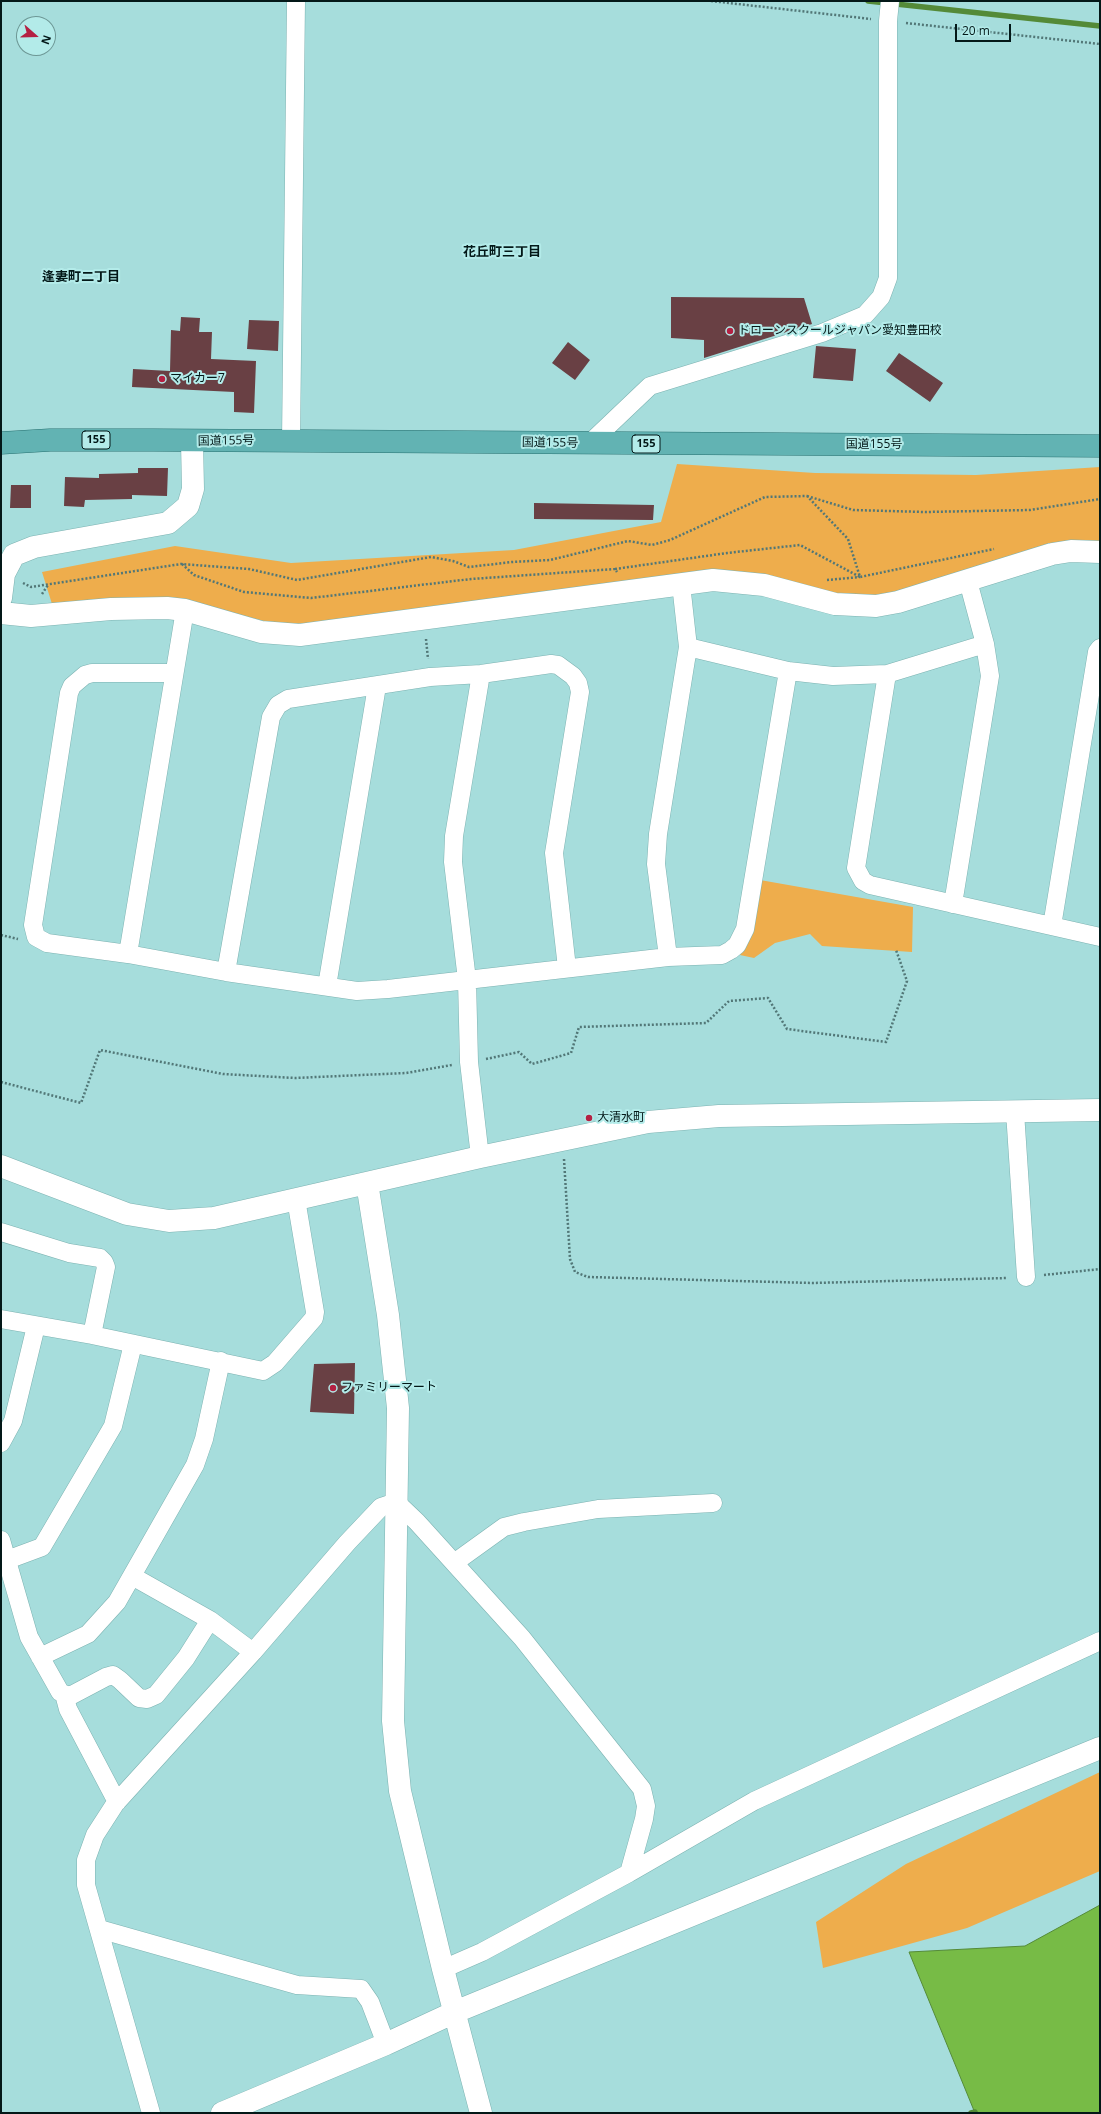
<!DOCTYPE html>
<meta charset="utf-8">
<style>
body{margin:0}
#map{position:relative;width:1101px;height:2114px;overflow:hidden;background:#a6dddc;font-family:"Open Sans",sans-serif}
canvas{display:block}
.frame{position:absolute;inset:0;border:2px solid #031818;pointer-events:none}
.north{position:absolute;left:16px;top:16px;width:40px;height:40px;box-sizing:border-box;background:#b3ebe9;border:1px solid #6d9795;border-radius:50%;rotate:110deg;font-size:11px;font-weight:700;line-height:16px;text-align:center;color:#031818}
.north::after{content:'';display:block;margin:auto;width:14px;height:18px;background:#b42143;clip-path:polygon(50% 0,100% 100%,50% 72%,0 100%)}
.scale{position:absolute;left:955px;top:24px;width:56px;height:18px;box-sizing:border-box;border:2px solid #031818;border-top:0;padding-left:5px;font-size:12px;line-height:14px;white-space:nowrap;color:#031818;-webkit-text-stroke:3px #b3ebe9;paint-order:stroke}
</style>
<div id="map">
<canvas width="1101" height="2114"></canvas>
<div class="frame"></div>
<div class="north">N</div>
<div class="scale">20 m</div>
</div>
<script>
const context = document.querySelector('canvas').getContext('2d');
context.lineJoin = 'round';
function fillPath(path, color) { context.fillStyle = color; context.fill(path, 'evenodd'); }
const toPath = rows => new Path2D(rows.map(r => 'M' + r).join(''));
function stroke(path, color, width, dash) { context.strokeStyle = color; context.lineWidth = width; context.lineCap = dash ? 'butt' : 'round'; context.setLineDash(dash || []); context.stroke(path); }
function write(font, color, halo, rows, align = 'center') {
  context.font = font + ' "Open Sans","Noto Sans JP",sans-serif'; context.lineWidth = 4; context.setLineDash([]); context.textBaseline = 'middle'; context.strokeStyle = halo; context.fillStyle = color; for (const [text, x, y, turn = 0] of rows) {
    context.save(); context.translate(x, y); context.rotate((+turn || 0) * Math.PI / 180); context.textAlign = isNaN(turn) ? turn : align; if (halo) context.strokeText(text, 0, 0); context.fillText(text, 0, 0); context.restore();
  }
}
fillPath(toPath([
 [677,464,815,473,976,475,1100,467,1100,544,900,592,843,599,739,571,679,575,310,624,281,625,185,602,52,604,42,572,175,546,291,563,514,550,661,522],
 [760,880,913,907,912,952,822,946,810,934,775,943,754,958,740,955,751,932],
 [1100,1772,1100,1871,967,1928,823,1968,816,1922,906,1864]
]), '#eead4c');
const water = toPath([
 [1100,1905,1100,2113,975,2113,909,1952,1025,1946,1100,1905]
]);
fillPath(water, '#77bb46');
stroke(water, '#548a38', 1);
stroke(toPath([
 [868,1,1100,26],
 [971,2113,975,2112]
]), '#548a38', 5.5);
fillPath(toPath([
 [671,297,804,298,812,324,704,358,704,340,671,338],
 [181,317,200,318,199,332,212,332,211,359,256,361,254,413,234,412,234,392,132,387,133,369,170,371,171,330,180,331],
 [249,320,279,321,278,351,247,349],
 [568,342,590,360,575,380,552,363],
 [816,346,856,349,853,381,813,378],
 [899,353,943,383,930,402,886,371],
 [138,468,168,468,167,496,132,495,132,499,85,500,84,507,64,506,65,477,99,478,99,474,138,473],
 [11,485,31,485,31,508,10,508],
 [534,503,654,505,653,520,534,519],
 [355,1363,354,1414,310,1412,314,1364]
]), '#694044');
const minor = toPath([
 [291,441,296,1],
 [589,444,650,386,822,333,865,315,881,297,888,278,888,21,890,1],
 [681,584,688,647,788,671,833,676,887,674,985,644],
 [173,673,92,673,85,675,72,686,69,693,33,925,36,937,47,943,128,954,226,972,357,991,388,989,668,957,722,955,731,950,737,945,745,929,788,671],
 [887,674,856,868,863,881,870,885,1100,937],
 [953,904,990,676,985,644,968,581],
 [1052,926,1097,652,1100,648],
 [128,954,185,610],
 [668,957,656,864,658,834,688,647],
 [226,972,271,717,278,705,288,699,430,677,481,674,551,664,558,665,573,676,578,683,580,692,554,853,567,968],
 [327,986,377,686],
 [1015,1112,1026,1277],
 [480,1157,469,1062,467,980,453,862,454,836,481,674],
 [1,1232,69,1253,100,1258,104,1262,106,1267,92,1335],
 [1,1319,92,1335,263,1371,275,1363,314,1318,315,1312,296,1199],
 [1,1443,13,1421,36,1326],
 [1,1540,29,1637,60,1692,64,1694,70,1696,106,1677,113,1675,120,1680,139,1698,147,1699,156,1695,186,1658,210,1620],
 [7,1560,42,1547,113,1426,133,1344],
 [454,1563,504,1527,524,1522,598,1509,713,1503],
 [132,1576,210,1620,253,1652],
 [40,1657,88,1634,117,1602,195,1465,204,1439,221,1361],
 [64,1694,68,1709,117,1802],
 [99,1929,297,1985,361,1989,370,2002,386,2044],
 [443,1969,482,1952,629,1873,754,1801,1100,1641],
 [151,2113,86,1885,86,1860,95,1835,115,1804,253,1652,347,1543,381,1507,396,1502,417,1522,522,1638,642,1789,646,1806,644,1819,629,1873]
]);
const tertiary = toPath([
 [1,598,4,574,14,555,34,547,168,523,188,506,193,489,192,442],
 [1,613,31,616,111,609,167,608,185,610,261,632,300,635,713,580,764,585,835,604,876,606,898,602,1052,554,1071,551,1100,552],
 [1,1166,127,1214,169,1221,214,1218,480,1157,648,1122,719,1116,1100,1110],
 [367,1183,388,1315,398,1408,393,1721,400,1791,443,1969,481,2113],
 [222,2113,386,2044,455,2012,1100,1748]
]);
const trunk = toPath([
 [1,443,50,440,153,440,1100,446]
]);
stroke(minor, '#7cb2b1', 19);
stroke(tertiary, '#7cb2b1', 23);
stroke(trunk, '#277070', 23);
stroke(toPath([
 [711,1,871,19],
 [906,23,1100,44],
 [807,496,853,510,925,512,1030,510,1100,499],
 [182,564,194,575,244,592,311,598,471,579,615,569,617,572],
 [615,569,727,553,800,545,860,577],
 [827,580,860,577],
 [23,583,31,587,181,564,249,569,297,580,431,557,453,561,469,567,512,562,550,560,628,541,652,545,670,540,765,497,807,496,848,539,860,577,994,549],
 [42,594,48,585],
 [426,639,428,659],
 [1,935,18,939],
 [486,1059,519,1052,532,1064,571,1053,579,1027,706,1023,729,1001,768,998,787,1029,886,1042,907,981,896,950],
 [1,1082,81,1103,100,1050,223,1074,295,1078,406,1073,452,1065],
 [564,1159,570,1259,575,1272,588,1277,813,1283,1007,1278],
 [1044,1275,1100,1269]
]), '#527777', 2.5, [2, 2]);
stroke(minor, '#fff', 18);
stroke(tertiary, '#fff', 22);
stroke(trunk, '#62b3b3', 22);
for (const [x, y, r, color] of [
 [730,331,4,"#b42143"],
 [162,379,4,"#b42143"],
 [589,1118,4,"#b42143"],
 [333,1388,4,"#b42143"]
]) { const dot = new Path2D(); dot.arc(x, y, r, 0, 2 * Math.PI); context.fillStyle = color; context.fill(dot); stroke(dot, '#b3ebe9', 1.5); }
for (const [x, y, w] of [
 [96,440,28],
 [646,444,28]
]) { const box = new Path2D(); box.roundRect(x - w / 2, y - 9, w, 18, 3); context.fillStyle = '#b3ebe9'; context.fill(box); stroke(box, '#031818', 1); }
write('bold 11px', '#031818', null, [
 ["155",96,440],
 ["155",646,444]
]);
write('12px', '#031818', '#b3ebe9', [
 ["ドローンスクールジャパン愛知豊田校",738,331],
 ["マイカー7",170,379],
 ["大清水町",597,1118],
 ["ファミリーマート",341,1388]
], 'left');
write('12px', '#031818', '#b3ebe9', [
 ["国道155号",226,441,-1],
 ["国道155号",550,443,1],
 ["国道155号",874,445]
]);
write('bold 13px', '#031818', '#b3ebe9', [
 ["花丘町三丁目",502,252],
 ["逢妻町二丁目",81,277]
]);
</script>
